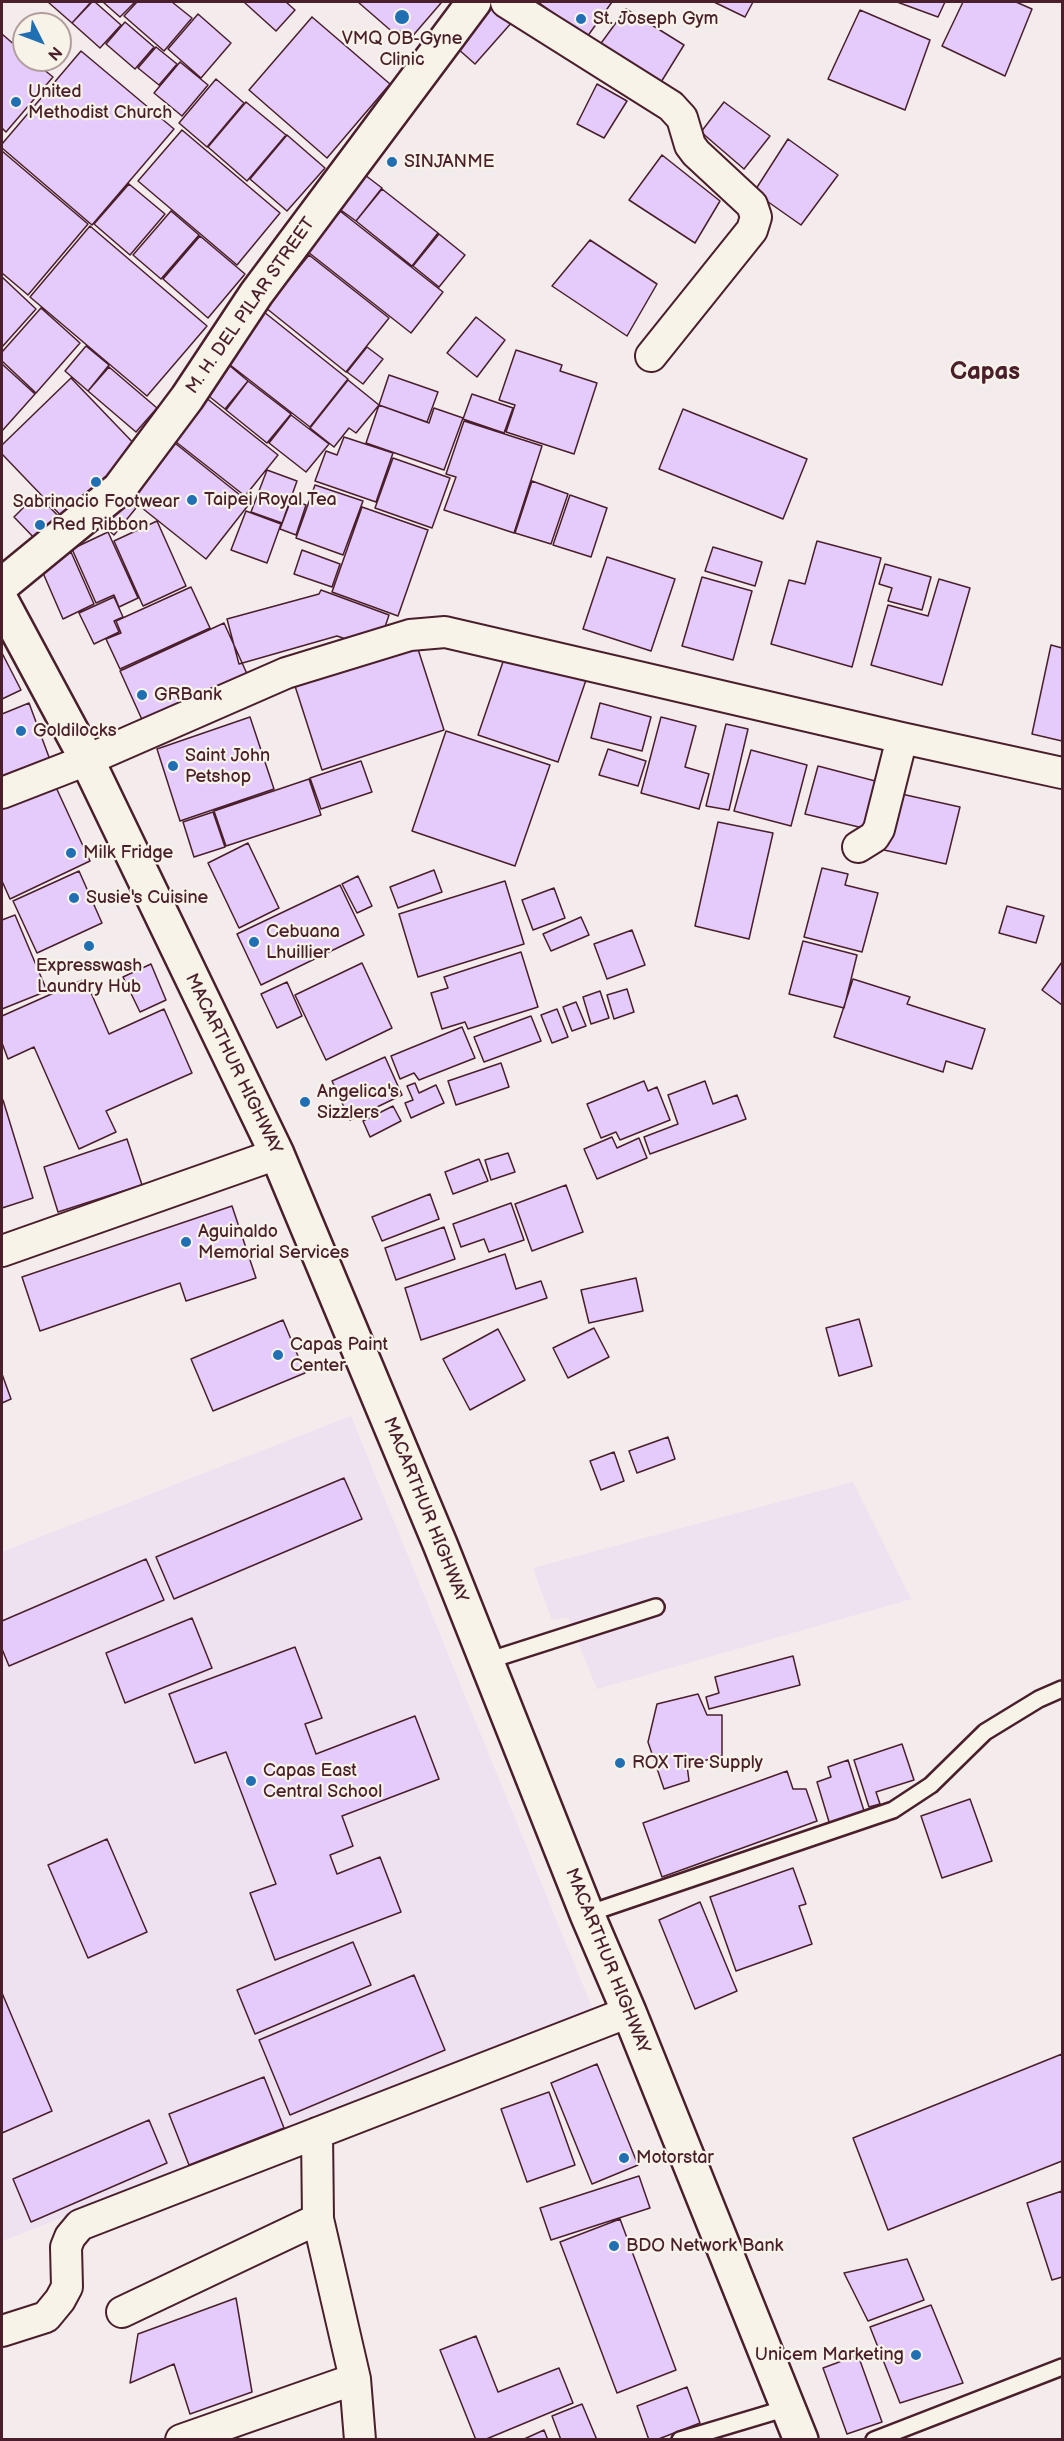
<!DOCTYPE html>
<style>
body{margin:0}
#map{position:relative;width:1064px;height:2441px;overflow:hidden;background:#f3ebec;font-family:"Balsamiq Sans",sans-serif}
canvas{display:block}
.frame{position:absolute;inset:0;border:3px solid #4a1f2b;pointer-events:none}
.north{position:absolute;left:12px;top:12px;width:60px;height:60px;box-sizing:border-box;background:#f7f3e8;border:2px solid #b29e9c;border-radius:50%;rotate:132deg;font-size:16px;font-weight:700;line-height:24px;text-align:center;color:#4a1f2b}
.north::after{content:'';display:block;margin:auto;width:21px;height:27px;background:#1f6fb2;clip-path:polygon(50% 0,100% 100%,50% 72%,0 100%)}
</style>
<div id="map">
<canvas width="1064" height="2441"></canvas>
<div class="frame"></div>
<div class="north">N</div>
</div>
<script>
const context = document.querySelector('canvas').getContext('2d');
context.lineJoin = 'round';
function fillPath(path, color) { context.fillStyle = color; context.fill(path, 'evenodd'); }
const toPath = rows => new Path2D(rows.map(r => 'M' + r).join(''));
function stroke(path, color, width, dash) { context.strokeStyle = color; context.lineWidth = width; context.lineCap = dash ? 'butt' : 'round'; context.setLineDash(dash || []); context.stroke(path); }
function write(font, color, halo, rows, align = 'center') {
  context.font = font + ' "Balsamiq Sans",sans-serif'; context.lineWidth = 4.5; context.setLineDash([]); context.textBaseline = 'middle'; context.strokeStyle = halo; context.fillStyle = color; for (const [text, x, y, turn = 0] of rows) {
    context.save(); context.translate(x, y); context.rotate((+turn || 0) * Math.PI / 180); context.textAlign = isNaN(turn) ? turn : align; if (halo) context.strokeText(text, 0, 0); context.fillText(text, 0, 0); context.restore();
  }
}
fillPath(toPath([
 [351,1416,593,2010,2,2241,2,1552],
 [853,1482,911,1599,597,1689,568,1617,552,1620,533,1568]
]), '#eee1f0');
const building = toPath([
 [48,2,91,2,72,23,48,2],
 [92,2,95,2,121,25,100,48,72,23,92,2],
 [103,2,135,2,120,17,103,2],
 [137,2,172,2,192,18,164,51,124,16,137,2],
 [246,2,286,2,295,10,276,31,245,3,246,2],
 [358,2,439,2,441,3,410,39,400,31,396,35,358,2],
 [538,2,612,2,587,37,538,2],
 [714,2,753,2,745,17,714,2],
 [897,2,945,2,938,17,897,2],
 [963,2,1016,2,1032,9,1005,76,942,46,963,2],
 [496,4,513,21,475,64,457,48,496,4],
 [626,9,684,45,658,87,599,46,626,9],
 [860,10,930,40,905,110,828,79,860,10],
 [198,14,231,43,201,78,168,49,198,14],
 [312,17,390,84,327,158,249,90,312,17],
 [125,22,154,47,135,69,106,44,125,22],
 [2,34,24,53,24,60,32,60,53,77,6,132,2,128,2,34],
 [156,47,177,64,159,85,138,68,156,47],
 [81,51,174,129,92,225,2,148,2,144,81,51],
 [180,62,208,85,182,116,154,93,180,62],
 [216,79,244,103,207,147,179,123,216,79],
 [597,84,627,101,604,138,577,124,597,84],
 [246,102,286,135,247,181,208,147,246,102],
 [724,102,770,136,744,169,701,132,724,102],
 [182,130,280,213,237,265,138,181,182,130],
 [287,135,325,168,287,211,250,179,287,135],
 [788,139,838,175,801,225,754,192,788,139],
 [2,151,88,224,28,295,2,273,2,151],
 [662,155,720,201,695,243,629,200,662,155],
 [365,175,382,188,356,221,338,208,365,175],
 [129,184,165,214,130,255,94,224,129,184],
 [382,189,438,233,412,266,356,221,382,189],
 [171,211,199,235,161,279,133,255,171,211],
 [340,211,443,292,411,333,308,252,340,211],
 [90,226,207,326,147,396,30,297,90,226],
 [439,234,465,255,439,287,413,266,439,234],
 [200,236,245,274,208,318,163,279,200,236],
 [590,240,657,284,627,336,552,286,590,240],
 [309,255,389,318,346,372,266,308,309,255],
 [2,277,36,309,2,347,2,277],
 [41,308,80,343,36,393,2,361,2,352,41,308],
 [264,312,348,379,310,427,225,361,264,312],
 [476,317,505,340,477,377,447,353,476,317],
 [86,346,109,365,88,391,65,371,86,346],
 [367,347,383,359,363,384,347,372,367,347],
 [516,350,562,365,560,371,597,383,574,454,506,432,515,405,499,400,516,350],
 [224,361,248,381,225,409,201,390,224,361],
 [2,364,35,394,2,431,2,364],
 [109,367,157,408,136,432,88,391,109,367],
 [389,375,438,392,427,422,379,405,389,375],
 [71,378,142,452,68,523,2,454,2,445,71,378],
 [348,380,379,405,356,433,349,428,334,447,310,428,348,380],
 [248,381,291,414,267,443,226,410,248,381],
 [472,394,513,408,504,433,463,419,472,394],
 [205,397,278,455,245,496,171,438,205,397],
 [379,405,429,423,434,408,463,418,444,470,366,443,379,405],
 [683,409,807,459,783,519,659,469,683,409],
 [291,415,329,444,306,472,269,443,291,415],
 [464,421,542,446,514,533,444,510,456,477,446,474,464,421],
 [344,437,393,453,376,502,315,481,326,451,337,455,344,437],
 [171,440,250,503,206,559,127,496,171,440],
 [393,458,450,478,432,528,375,508,393,458],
 [267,470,297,481,282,523,251,512,267,470],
 [532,481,568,494,551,544,515,533,532,481],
 [315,485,363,501,343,555,296,538,315,485],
 [37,494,62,520,39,543,14,517,37,494],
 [118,494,136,508,114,535,97,521,118,494],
 [570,495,607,508,591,557,553,545,570,495],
 [291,500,306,505,296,535,280,529,291,500],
 [362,507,428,530,398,616,332,592,362,507],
 [246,511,281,524,267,563,231,550,246,511],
 [157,521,186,586,143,606,114,541,157,521],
 [108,532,138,598,119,607,114,595,96,603,72,549,108,532],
 [817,541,881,558,852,667,771,644,789,580,805,584,817,541],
 [713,547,762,562,755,586,705,571,713,547],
 [302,550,340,564,332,587,294,574,302,550],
 [71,552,94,604,63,619,40,566,71,552],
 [607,557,675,579,651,651,583,629,607,557],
 [885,564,931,577,922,610,888,601,892,588,879,584,885,564],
 [702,577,752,591,733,660,682,646,702,577],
 [939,579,970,588,942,685,871,665,888,605,928,616,939,579],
 [191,587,210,628,120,669,106,639,121,633,116,621,191,587],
 [321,590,389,615,381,639,364,633,360,644,337,636,239,664,227,619,319,594,321,590],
 [114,597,123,617,114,621,119,632,94,644,79,613,114,597],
 [224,623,248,676,144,724,120,671,224,623],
 [1051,645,1062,648,1062,741,1032,734,1051,645],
 [417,646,444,730,322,770,295,686,417,646],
 [2,653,21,690,2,699,2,653],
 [506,653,586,680,558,762,478,735,506,653],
 [29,703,53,768,2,788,2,714,29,703],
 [600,703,651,717,642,751,591,738,600,703],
 [250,717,274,789,180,821,157,749,250,717],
 [661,717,696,726,685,767,709,774,699,809,641,793,661,717],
 [726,724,748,729,729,810,706,806,726,724],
 [446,731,550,765,515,866,412,831,446,731],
 [608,749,646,761,638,786,599,775,608,749],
 [751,750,807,765,791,826,734,811,751,750],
 [361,761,372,792,321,809,310,778,361,761],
 [818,766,879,782,867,829,805,814,818,766],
 [309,779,321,815,226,846,214,811,309,779],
 [54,783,90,861,10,899,2,881,2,807,54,783],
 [897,793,960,807,946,864,884,850,897,793],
 [213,812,225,847,194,857,183,822,213,812],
 [718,822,773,833,749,939,695,926,718,822],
 [248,843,279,908,239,928,208,863,248,843],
 [822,868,848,874,845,885,878,893,862,952,804,937,822,868],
 [434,870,442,892,398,908,390,887,434,870],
 [79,871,102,923,37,953,13,901,79,871],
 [358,876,372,906,357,913,342,884,358,876],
 [505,881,524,944,418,977,399,914,505,881],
 [340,885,364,935,261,985,237,934,340,885],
 [554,888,565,918,533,930,522,900,554,888],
 [1007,906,1044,916,1036,943,999,933,1007,906],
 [15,915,47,991,2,1009,2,920,15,915],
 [581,917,589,935,551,951,543,934,581,917],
 [632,930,645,965,607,979,594,944,632,930],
 [803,941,857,955,844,1008,789,994,803,941],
 [521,952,538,1007,468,1029,465,1022,442,1029,431,993,448,988,444,977,521,952],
 [1062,962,1062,1005,1042,990,1062,962],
 [362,963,392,1028,326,1060,295,995,362,963],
 [151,964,166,1000,140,1012,123,977,151,964],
 [85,979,109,1034,164,1009,192,1073,106,1111,116,1132,79,1149,34,1047,8,1059,2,1043,2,1016,85,979],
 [853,979,910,997,907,1004,985,1029,972,1069,946,1061,943,1072,834,1037,853,979],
 [287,982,302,1016,277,1028,261,994,287,982],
 [627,989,634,1012,614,1019,607,995,627,989],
 [600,991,609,1018,591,1024,583,997,600,991],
 [576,1002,586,1026,572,1031,563,1007,576,1002],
 [557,1009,568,1037,552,1043,541,1015,557,1009],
 [531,1016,541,1041,484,1062,474,1037,531,1016],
 [462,1027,475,1058,419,1080,414,1073,400,1079,391,1056,462,1027],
 [385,1057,402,1095,350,1120,332,1081,385,1057],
 [501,1063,509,1087,456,1105,448,1081,501,1063],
 [644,1081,648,1091,657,1087,670,1120,620,1140,616,1132,601,1138,587,1104,644,1081],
 [705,1081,713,1104,737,1095,746,1119,650,1154,644,1137,678,1124,668,1095,705,1081],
 [415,1083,419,1093,436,1085,444,1103,411,1118,405,1103,413,1100,407,1086,415,1083],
 [3,1100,33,1198,2,1208,2,1101,3,1100],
 [393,1106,401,1121,370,1137,363,1121,393,1106],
 [612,1137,617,1148,639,1138,647,1158,597,1179,584,1149,612,1137],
 [127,1139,142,1185,58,1212,44,1167,127,1139],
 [508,1153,515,1172,491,1180,485,1160,508,1153],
 [479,1159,488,1181,453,1194,445,1172,479,1159],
 [566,1185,583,1232,532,1251,515,1204,566,1185],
 [430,1194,439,1219,382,1241,372,1217,430,1194],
 [511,1203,524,1240,489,1252,484,1239,461,1247,453,1224,511,1203],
 [232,1206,256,1278,186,1301,180,1283,40,1331,22,1277,232,1206],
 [444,1227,455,1259,396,1280,385,1248,444,1227],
 [505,1254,516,1289,541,1281,547,1298,421,1340,405,1288,505,1254],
 [636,1278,643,1311,589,1323,581,1290,636,1278],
 [859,1319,872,1366,839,1376,826,1328,859,1319],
 [283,1320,305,1373,213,1411,191,1359,283,1320],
 [594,1328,609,1357,568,1378,553,1348,594,1328],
 [498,1329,525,1380,470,1410,443,1359,498,1329],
 [2,1374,11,1399,2,1403,2,1374],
 [668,1437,675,1459,637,1473,629,1451,668,1437],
 [614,1452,624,1481,601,1490,590,1461,614,1452],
 [344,1478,362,1519,174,1599,156,1557,344,1478],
 [146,1559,164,1600,9,1666,2,1649,2,1621,146,1559],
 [192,1618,212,1668,125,1703,106,1653,192,1618],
 [295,1647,322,1718,305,1724,316,1754,415,1716,439,1779,342,1816,353,1846,330,1855,337,1874,380,1857,401,1912,275,1960,250,1893,276,1884,226,1752,195,1763,169,1694,295,1647],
 [793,1656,800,1685,709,1709,706,1697,719,1693,715,1677,793,1656],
 [698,1694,707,1715,722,1715,722,1756,687,1765,689,1781,664,1789,648,1742,657,1704,698,1694],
 [902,1744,914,1780,876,1792,880,1804,869,1807,854,1760,902,1744],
 [848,1760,865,1814,830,1825,817,1782,831,1777,828,1767,848,1760],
 [787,1771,793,1789,806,1789,817,1821,662,1877,643,1823,787,1771],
 [970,1799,992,1861,942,1878,921,1816,970,1799],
 [107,1839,147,1932,88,1958,48,1865,107,1839],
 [793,1868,806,1904,799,1906,812,1944,736,1971,710,1897,793,1868],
 [700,1902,737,1991,695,2009,659,1920,700,1902],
 [353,1942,371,1985,255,2034,237,1990,353,1942],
 [414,1975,445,2050,290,2115,259,2040,414,1975],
 [2,1993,52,2111,2,2133,2,1993],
 [1062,2054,1062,2161,888,2230,853,2138,1062,2054],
 [597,2064,638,2165,592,2184,551,2083,597,2064],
 [264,2077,284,2128,189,2165,169,2114,264,2077],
 [549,2092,575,2165,527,2182,501,2109,549,2092],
 [149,2120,167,2163,31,2222,13,2179,149,2120],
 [639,2176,650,2208,551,2240,540,2208,639,2176],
 [1062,2191,1062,2277,1052,2280,1027,2203,1062,2191],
 [620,2219,676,2370,617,2393,560,2242,620,2219],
 [907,2259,924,2300,868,2321,844,2273,907,2259],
 [236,2298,252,2392,190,2414,174,2364,130,2383,138,2334,236,2298],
 [931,2305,963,2383,900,2403,870,2327,931,2305],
 [476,2336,498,2392,559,2368,573,2403,484,2440,476,2440,440,2350,476,2336],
 [858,2355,882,2422,847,2434,823,2368,858,2355],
 [687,2387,700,2423,656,2440,649,2440,637,2406,687,2387],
 [582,2404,597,2440,561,2440,552,2416,582,2404],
 [544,2430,548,2440,522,2440,544,2430]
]);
fillPath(building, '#e4cbfb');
stroke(building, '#4a1f2b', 1.5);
const service = toPath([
 [487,1661,656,1607],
 [587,1914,893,1810,931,1785,985,1732,1039,1699,1062,1689],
 [680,2440,787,2408],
 [874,2440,1062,2367]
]);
const minor = toPath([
 [506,2,671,106,682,118,690,145,696,153,752,205,756,217,752,230,651,356],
 [2,793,87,760,286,673,410,635,445,632,902,738,1062,773],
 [858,847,874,837,879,829,902,738],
 [2,1251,277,1154],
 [317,2133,318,2219,355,2379,360,2440],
 [122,2312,318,2219],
 [2,2331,46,2317,60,2300,67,2287,66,2247,70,2237,80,2225,629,2012],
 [181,2440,355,2379]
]);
const tertiary = toPath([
 [2,585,119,489,187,398,256,294,474,2]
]);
const trunk = toPath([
 [2,602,87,760,277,1154,440,1544,587,1914,629,2012,801,2440]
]);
stroke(service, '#4a1f2b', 20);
stroke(minor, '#4a1f2b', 34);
stroke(tertiary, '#4a1f2b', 38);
stroke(trunk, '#4a1f2b', 38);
stroke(service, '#f7f3e8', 15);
stroke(minor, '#f7f3e8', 30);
stroke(tertiary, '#f7f3e8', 33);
stroke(trunk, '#f7f3e8', 33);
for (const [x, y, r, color] of [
 [402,17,8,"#1f6fb2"],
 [581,19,6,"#1f6fb2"],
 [16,102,6,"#1f6fb2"],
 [392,162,6,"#1f6fb2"],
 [96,482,6,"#1f6fb2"],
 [192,500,6,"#1f6fb2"],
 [40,525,6,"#1f6fb2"],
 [142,695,6,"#1f6fb2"],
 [21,731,6,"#1f6fb2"],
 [173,766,6,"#1f6fb2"],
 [71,853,6,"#1f6fb2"],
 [74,898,6,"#1f6fb2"],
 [254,942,6,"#1f6fb2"],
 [89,946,6,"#1f6fb2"],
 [305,1102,6,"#1f6fb2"],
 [186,1242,6,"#1f6fb2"],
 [278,1355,6,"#1f6fb2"],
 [620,1763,6,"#1f6fb2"],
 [251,1781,6,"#1f6fb2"],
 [624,2158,6,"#1f6fb2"],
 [614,2246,6,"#1f6fb2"],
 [916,2355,6,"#1f6fb2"]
]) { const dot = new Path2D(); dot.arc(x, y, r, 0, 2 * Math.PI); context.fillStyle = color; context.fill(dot); stroke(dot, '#f7f3e8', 2); }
write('18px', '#4a1f2b', '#f7f3e8', [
 ["St. Joseph Gym",593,19],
 ["VMQ OB-Gyne",402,39,"center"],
 ["Clinic",402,60,"center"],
 ["United",28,92],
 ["Methodist Church",28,113],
 ["SINJANME",404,162],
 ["Taipei Royal Tea",204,500],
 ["Sabrinacio Footwear",96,502,"center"],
 ["Red Ribbon",52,525],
 ["GRBank",154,695],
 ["Goldilocks",33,731],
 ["Saint John",185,756],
 ["Petshop",185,777],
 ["Milk Fridge",83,853],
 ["Susie's Cuisine",86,898],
 ["Cebuana",266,932],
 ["Lhuillier",266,953],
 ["Expresswash",89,966,"center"],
 ["Laundry Hub",89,987,"center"],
 ["Angelica's",317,1092],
 ["Sizzlers",317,1113],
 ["Aguinaldo",198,1232],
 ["Memorial Services",198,1253],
 ["Capas Paint",290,1345],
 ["Center",290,1366],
 ["ROX Tire Supply",632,1763],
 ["Capas East",263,1771],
 ["Central School",263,1792],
 ["Motorstar",636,2158],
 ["BDO Network Bank",626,2246],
 ["Unicem Marketing",904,2355,"right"]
], 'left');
write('18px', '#4a1f2b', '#f7f3e8', [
 ["M. H. DEL PILAR STREET",251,306,-55],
 ["MACARTHUR HIGHWAY",233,1064,64],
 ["MACARTHUR HIGHWAY",425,1510,68],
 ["MACARTHUR HIGHWAY",607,1961,68]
]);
write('bold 24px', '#4a1f2b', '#f7f3e8', [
 ["Capas",985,373]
]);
</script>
